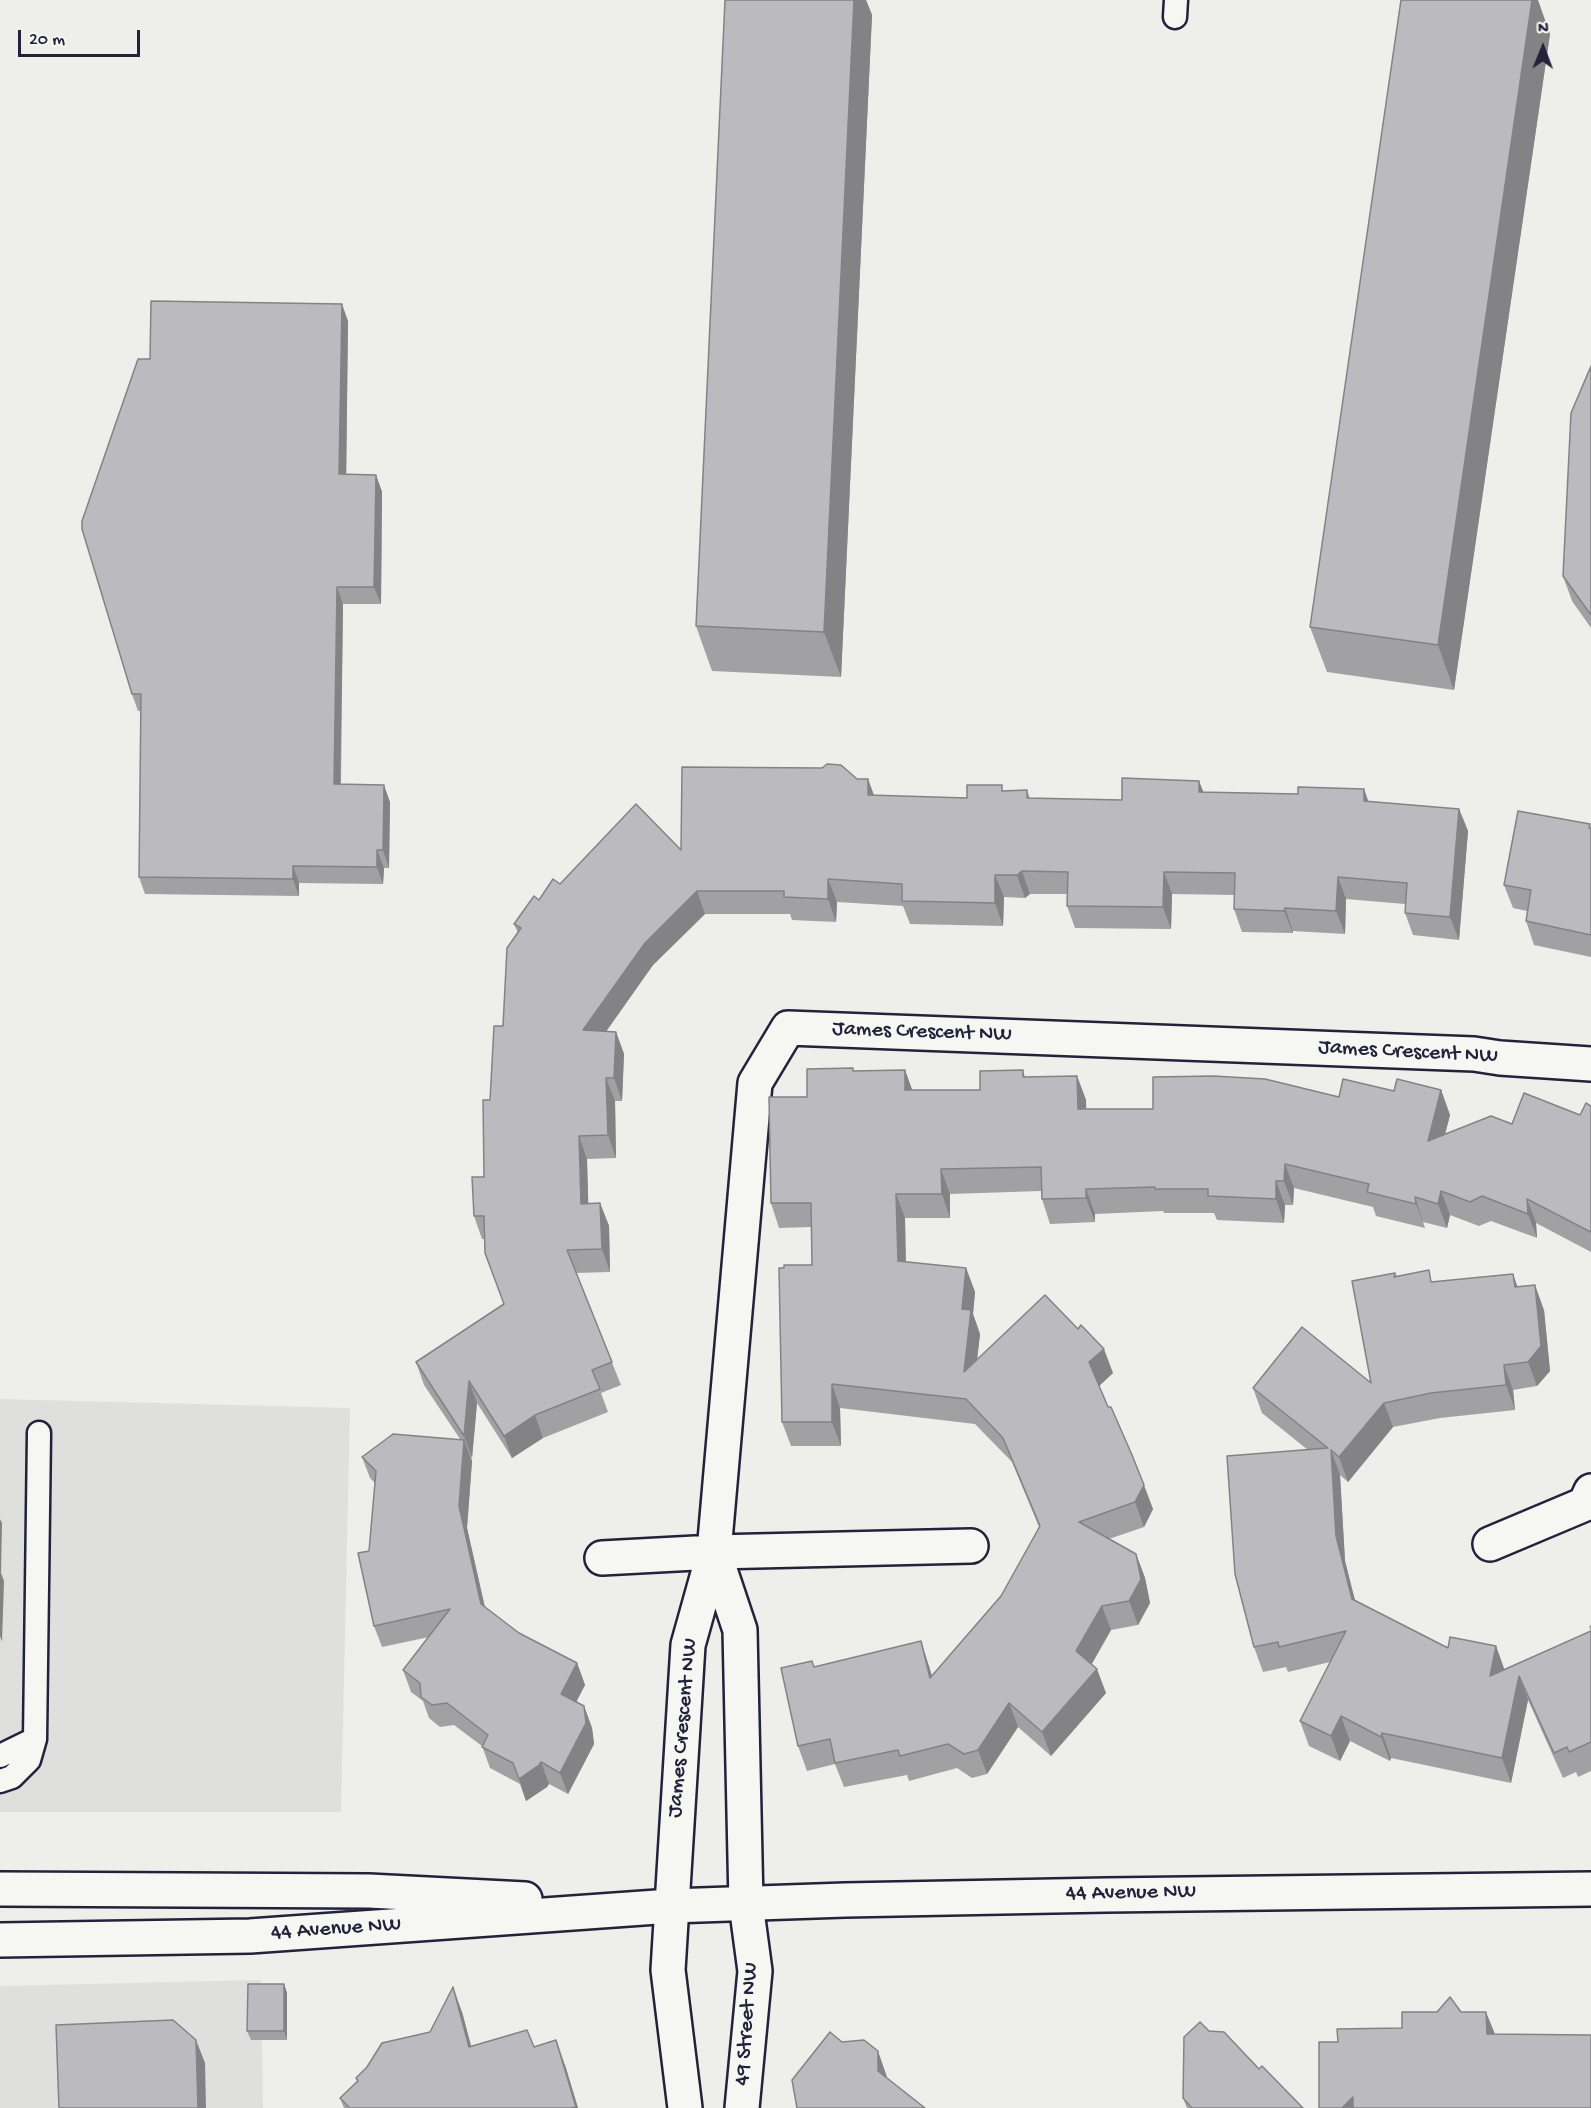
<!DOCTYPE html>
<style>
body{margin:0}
#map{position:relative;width:1591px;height:2108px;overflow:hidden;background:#eeeeeb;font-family:"Gochi Hand",sans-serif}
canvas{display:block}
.north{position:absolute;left:1513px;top:18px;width:60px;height:60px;-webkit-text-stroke:4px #f6f6f2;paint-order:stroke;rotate:1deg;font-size:16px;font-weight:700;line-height:24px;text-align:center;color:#22223b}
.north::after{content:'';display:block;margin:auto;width:21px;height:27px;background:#22223b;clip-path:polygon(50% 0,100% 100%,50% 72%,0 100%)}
.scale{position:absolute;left:18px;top:30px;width:122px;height:27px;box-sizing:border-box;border:3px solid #22223b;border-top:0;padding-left:8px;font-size:18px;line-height:21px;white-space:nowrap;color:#22223b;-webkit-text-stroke:4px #f6f6f2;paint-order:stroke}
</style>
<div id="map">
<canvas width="1591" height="2108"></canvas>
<div class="north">N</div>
<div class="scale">20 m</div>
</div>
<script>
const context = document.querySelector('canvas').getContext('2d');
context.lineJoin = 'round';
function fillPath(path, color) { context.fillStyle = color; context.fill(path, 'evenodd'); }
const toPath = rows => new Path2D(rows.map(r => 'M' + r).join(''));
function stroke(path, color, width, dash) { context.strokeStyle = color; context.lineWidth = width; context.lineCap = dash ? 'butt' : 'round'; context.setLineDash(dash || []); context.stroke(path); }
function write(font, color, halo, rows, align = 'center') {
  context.font = font + ' "Gochi Hand",sans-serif'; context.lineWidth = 4.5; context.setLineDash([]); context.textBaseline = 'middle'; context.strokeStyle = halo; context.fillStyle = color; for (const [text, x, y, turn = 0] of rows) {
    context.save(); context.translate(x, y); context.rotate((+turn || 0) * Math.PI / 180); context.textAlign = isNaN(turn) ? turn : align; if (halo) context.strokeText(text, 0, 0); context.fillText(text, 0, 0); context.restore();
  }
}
fillPath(toPath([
 [0,1399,350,1408,341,1812,0,1812],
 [261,1980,263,2108,0,2108,0,1986]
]), '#dfdfde');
const service = toPath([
 [1175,17,1176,0],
 [0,1756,35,1739,39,1433],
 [0,1781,12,1777,29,1760,35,1739]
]);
const minor = toPath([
 [1490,1544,1585,1504,1591,1491],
 [714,1552,740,1630,746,1904,755,1971,742,2108],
 [602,1558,714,1552,971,1546],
 [685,2108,668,1970,688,1645,714,1552,755,1083,788,1028,1474,1054,1500,1058,1591,1064]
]);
const tertiary = toPath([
 [0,1889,369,1891,525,1899],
 [0,1940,250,1936,671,1906,845,1900,1106,1895,1591,1889]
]);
stroke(service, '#22223b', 27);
stroke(minor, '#22223b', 38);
stroke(tertiary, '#22223b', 38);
stroke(service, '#f6f6f2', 22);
stroke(minor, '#f6f6f2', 33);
stroke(tertiary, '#f6f6f2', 33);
fillPath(toPath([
 [725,0,866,0,872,15,841,677,712,671,696,626],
 [1550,34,1454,690,1327,672,1310,627],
 [348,321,346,474,376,475,382,492,381,604,343,604,341,784,390,802,389,868,384,868,383,884,299,883,299,896,145,894,139,877,141,711,138,711,132,694,150,359],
 [1591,366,1591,628,1572,601,1563,576],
 [857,779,868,779,874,795,967,798,1004,791,1027,790,1030,798,1122,800,1204,792,1298,794,1364,789,1368,801,1459,809,1468,831,1459,940,1413,935,1405,913,1405,904,1346,899,1345,934,1293,931,1293,933,1242,932,1234,909,1234,895,1172,894,1171,929,1075,928,1067,906,1067,894,1030,894,1025,898,1004,897,1003,926,910,924,903,906,837,902,836,922,792,920,790,914,705,914,653,965,606,1031,616,1032,624,1054,622,1101,615,1101,616,1158,587,1159,588,1204,600,1203,609,1226,610,1272,576,1273,621,1385,601,1393,608,1412,543,1438,512,1458,477,1403,472,1458,470,1454,472,1461,467,1528,485,1607,519,1633,577,1663,585,1685,576,1702,584,1706,592,1728,594,1744,568,1794,549,1784,547,1787,526,1801,520,1784,490,1768,482,1746,454,1725,440,1727,429,1718,423,1701,411,1692,403,1670,429,1637,382,1647,374,1626,375,1483,370,1478,362,1457,460,1439,424,1385,416,1362,504,1304,485,1239,482,1239,474,1216,484,1177,490,1100,518,933,514,924,539,900,560,884,681,850],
 [1590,824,1591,828,1591,957,1534,945,1526,921,1527,911,1513,908,1504,885],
 [905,1070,912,1090,980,1090,1023,1070,1025,1077,1077,1076,1086,1100,1086,1109,1153,1109,1339,1097,1394,1091,1441,1090,1450,1115,1445,1134,1580,1115,1591,1106,1591,1252,1536,1223,1537,1238,1491,1221,1479,1226,1450,1215,1447,1228,1423,1222,1425,1228,1376,1216,1373,1207,1294,1188,1293,1205,1285,1205,1284,1223,1217,1220,1214,1213,1164,1213,1163,1211,1095,1214,1095,1222,1050,1224,1042,1199,1041,1191,950,1194,950,1218,905,1218,906,1262,966,1268,975,1292,973,1314,980,1334,977,1360,1113,1373,1099,1386,1153,1509,1144,1527,1109,1539,1136,1554,1145,1578,1150,1603,1138,1625,1111,1630,1092,1664,1106,1693,1051,1756,1018,1727,987,1774,972,1778,957,1768,909,1781,907,1775,844,1787,835,1764,807,1771,798,1746,812,1661,814,1667,929,1666,932,1676,1001,1596,1039,1527,1012,1462,975,1424,840,1408,841,1446,791,1446,782,1422,784,1268,812,1265,811,1227,779,1228,771,1203,807,1097,854,1071],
 [1395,1273,1397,1276,1433,1282,1518,1287,1544,1310,1550,1371,1537,1386,1513,1390,1515,1410,1440,1418,1393,1427,1348,1482,1340,1475,1345,1561,1355,1601,1448,1648,1496,1646,1504,1669,1591,1632,1589,1626,1591,1625,1591,1771,1578,1777,1576,1772,1563,1778,1528,1700,1511,1783,1391,1758,1390,1761,1350,1741,1340,1761,1309,1746,1300,1721,1330,1662,1288,1672,1286,1667,1263,1672,1254,1647,1308,1450,1262,1413,1253,1388,1371,1383],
 [284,1984,287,1993,287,2040,251,2040,247,2031],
 [462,2012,471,2046,534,2047,565,2065,578,2108,344,2108,340,2098,357,2081,356,2078],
 [1209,2031,1259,2069,1303,2108,1187,2108,1183,2098]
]), '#a1a1a4');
fillPath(toPath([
 [854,0,866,0,872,15,841,677,824,632],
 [1532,0,1538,0,1550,34,1454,690,1438,645],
 [342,304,348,321,346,492,339,474],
 [376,475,382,492,381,604,374,587],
 [337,587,343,604,340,801,334,784],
 [868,779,876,802,868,795],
 [1199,781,1208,803,1199,792],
 [384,785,390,802,389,868,383,850],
 [1364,789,1372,812,1364,801],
 [1459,809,1468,831,1459,940,1450,917],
 [377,850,384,868,383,884,377,867],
 [293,866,299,883,299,896,293,879],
 [1022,871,1030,894,1025,898,1017,875],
 [1164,872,1172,894,1171,929,1163,907],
 [995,875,1004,897,1003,926,995,903],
 [1338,877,1346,899,1345,934,1336,911],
 [828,879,837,902,836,922,828,899],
 [697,891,705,914,653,965,591,1053,583,1030,645,943],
 [1285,908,1293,931,1293,933,1284,911],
 [616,1032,624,1054,622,1101,614,1078],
 [905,1070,914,1095,905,1090],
 [1077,1076,1086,1100,1087,1134,1078,1109],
 [606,1078,615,1101,616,1158,608,1135],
 [1441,1090,1450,1115,1437,1165,1428,1141],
 [579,1136,587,1159,589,1227,581,1204],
 [1285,1164,1294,1188,1293,1205,1284,1181],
 [941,1169,950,1194,950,1218,942,1194],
 [1276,1181,1285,1205,1284,1223,1276,1199],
 [1086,1189,1095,1214,1095,1222,1086,1198],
 [1441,1191,1450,1215,1447,1228,1438,1204],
 [896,1194,905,1218,906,1285,898,1261],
 [1415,1197,1423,1222,1425,1228,1416,1204],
 [1527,1199,1536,1223,1537,1238,1528,1214],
 [600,1203,609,1226,610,1272,602,1249],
 [966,1268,975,1292,973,1314,980,1334,973,1396,964,1372,962,1309],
 [1513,1274,1522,1299,1515,1287],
 [1535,1285,1544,1310,1550,1371,1537,1386,1528,1362],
 [1104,1349,1113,1373,1098,1387,1089,1362],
 [1504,1365,1513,1390,1515,1410,1506,1385],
 [469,1381,477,1403,472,1458,464,1436],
 [832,1384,840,1408,841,1446,832,1422],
 [1384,1403,1393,1427,1348,1482,1339,1457],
 [535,1415,543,1438,512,1458,504,1436],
 [464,1440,472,1461,467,1528,489,1626,481,1604,459,1506],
 [1331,1450,1340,1475,1345,1561,1361,1624,1352,1599,1336,1536],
 [1144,1485,1153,1509,1144,1527,1135,1502],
 [0,1519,2,1523,1,1573,4,1581,2,1642,0,1636],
 [1136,1554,1145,1578,1150,1603,1138,1625,1129,1601],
 [1102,1606,1111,1630,1085,1675,1076,1651],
 [921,1641,929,1666,939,1703,930,1678],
 [1496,1646,1505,1671,1490,1676],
 [577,1663,585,1685,569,1716,561,1694],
 [1097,1669,1106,1693,1051,1756,1042,1732],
 [1519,1676,1528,1700,1511,1783,1502,1758],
 [1009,1703,1018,1727,987,1774,978,1750],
 [584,1706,592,1728,594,1744,568,1794,560,1773],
 [1341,1716,1350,1741,1340,1761,1331,1736],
 [1382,1733,1391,1758,1390,1761,1381,1737],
 [541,1762,549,1784,547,1787,526,1801,519,1779],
 [284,1984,287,1993,287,2040,284,2031],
 [453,1987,462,2012,478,2072,469,2047],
 [1486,2012,1495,2034,1487,2034],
 [196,2040,205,2063,206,2108,198,2108],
 [556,2040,565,2065,578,2108,576,2108,576,2107],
 [878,2051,887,2077,887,2096,878,2071],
 [1353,2097,1357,2108,1342,2108]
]), '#838386');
const building = toPath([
 [725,0,854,0,824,632,696,626,725,0],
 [1401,0,1532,0,1438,645,1310,627,1401,0],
 [151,301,342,304,339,474,376,475,374,587,337,587,334,784,384,785,383,850,377,850,377,867,293,866,293,879,139,877,141,694,132,694,82,529,82,521,138,359,150,359,151,301],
 [1591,366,1591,615,1563,576,1571,413,1591,366],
 [827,764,841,765,857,779,868,779,868,795,967,798,967,785,1002,785,1002,791,1027,790,1027,798,1122,800,1122,778,1199,781,1199,792,1298,794,1298,787,1364,789,1364,801,1459,809,1450,917,1405,913,1407,883,1338,877,1336,911,1285,908,1284,911,1234,909,1235,873,1164,872,1163,907,1067,906,1068,872,1022,871,1017,875,995,875,995,903,902,901,902,884,828,879,828,899,784,897,784,891,697,891,645,943,583,1030,616,1032,614,1078,606,1078,608,1135,579,1136,581,1204,600,1203,602,1249,567,1250,612,1362,592,1370,600,1389,535,1415,504,1436,469,1381,464,1436,416,1362,504,1304,485,1253,484,1216,474,1216,472,1177,484,1177,483,1100,490,1100,494,1026,503,1026,507,948,521,928,514,924,534,896,539,900,553,879,560,884,636,804,681,850,682,767,822,768,827,764],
 [1518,811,1590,824,1589,828,1591,829,1591,935,1526,921,1531,890,1504,885,1518,811],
 [853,1068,853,1071,905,1070,905,1090,980,1090,980,1071,1023,1070,1023,1077,1077,1076,1078,1109,1153,1109,1153,1077,1213,1076,1265,1079,1339,1097,1343,1079,1394,1091,1397,1079,1441,1090,1428,1141,1491,1116,1512,1124,1524,1093,1580,1115,1586,1103,1591,1106,1591,1232,1527,1199,1528,1214,1482,1196,1470,1202,1441,1191,1438,1204,1415,1197,1416,1204,1367,1192,1369,1184,1285,1164,1284,1181,1276,1181,1276,1199,1208,1196,1208,1189,1155,1189,1155,1187,1086,1189,1086,1198,1042,1199,1041,1167,941,1169,942,1194,896,1194,898,1261,966,1268,962,1309,971,1310,964,1372,1045,1295,1078,1329,1081,1325,1104,1349,1089,1362,1108,1407,1111,1407,1132,1455,1144,1485,1135,1502,1079,1522,1136,1554,1141,1579,1129,1601,1102,1606,1076,1651,1097,1669,1042,1732,1009,1703,978,1750,964,1754,948,1744,900,1756,898,1750,835,1763,830,1739,798,1746,781,1668,812,1661,814,1667,921,1641,930,1678,1001,1596,1040,1526,1003,1438,966,1399,832,1384,832,1422,782,1422,779,1268,784,1268,784,1265,812,1265,811,1203,771,1203,769,1097,807,1097,807,1069,853,1068],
 [1429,1270,1431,1282,1513,1274,1515,1287,1535,1285,1541,1346,1528,1362,1504,1365,1506,1385,1431,1393,1384,1403,1339,1457,1331,1450,1336,1536,1352,1599,1448,1648,1450,1637,1496,1646,1490,1676,1591,1631,1591,1742,1569,1752,1567,1747,1554,1753,1519,1676,1502,1758,1382,1733,1381,1737,1341,1716,1331,1736,1300,1721,1346,1631,1279,1647,1278,1642,1254,1647,1235,1574,1227,1456,1328,1448,1253,1388,1302,1327,1371,1383,1352,1281,1395,1273,1394,1277,1429,1270],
 [393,1434,464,1440,459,1506,481,1604,519,1633,577,1663,561,1694,584,1706,586,1723,560,1773,541,1762,539,1765,519,1779,513,1763,482,1747,488,1735,447,1703,432,1705,421,1697,420,1683,403,1670,450,1609,374,1626,358,1553,369,1551,376,1471,362,1457,393,1434],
 [248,1984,284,1984,284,2031,247,2031,248,1984],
 [453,1987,469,2047,527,2030,534,2047,556,2040,576,2107,571,2108,350,2108,340,2098,358,2081,356,2078,367,2067,382,2043,430,2032,453,1987],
 [1450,1997,1461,2012,1486,2012,1487,2034,1591,2035,1591,2108,1353,2108,1353,2097,1342,2108,1319,2108,1319,2042,1338,2042,1337,2029,1402,2028,1402,2012,1437,2012,1450,1997],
 [173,2020,196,2040,198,2108,59,2108,56,2025,173,2020],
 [1200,2022,1209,2031,1224,2032,1259,2069,1262,2066,1303,2108,1192,2108,1183,2098,1184,2037,1200,2022],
 [830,2032,842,2042,864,2040,878,2051,878,2071,925,2108,797,2108,792,2080,830,2032]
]);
fillPath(building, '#bbbbbf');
stroke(building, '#838386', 1.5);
write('22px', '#22223b', '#f6f6f2', [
 ["James Crescent NW",922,1033,2],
 ["James Crescent NW",1408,1053,3],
 ["James Crescent NW",684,1728,-85],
 ["44 Avenue NW",1131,1894,-1],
 ["44 Avenue NW",336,1930,-4],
 ["49 Street NW",748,2024,-86]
]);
</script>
